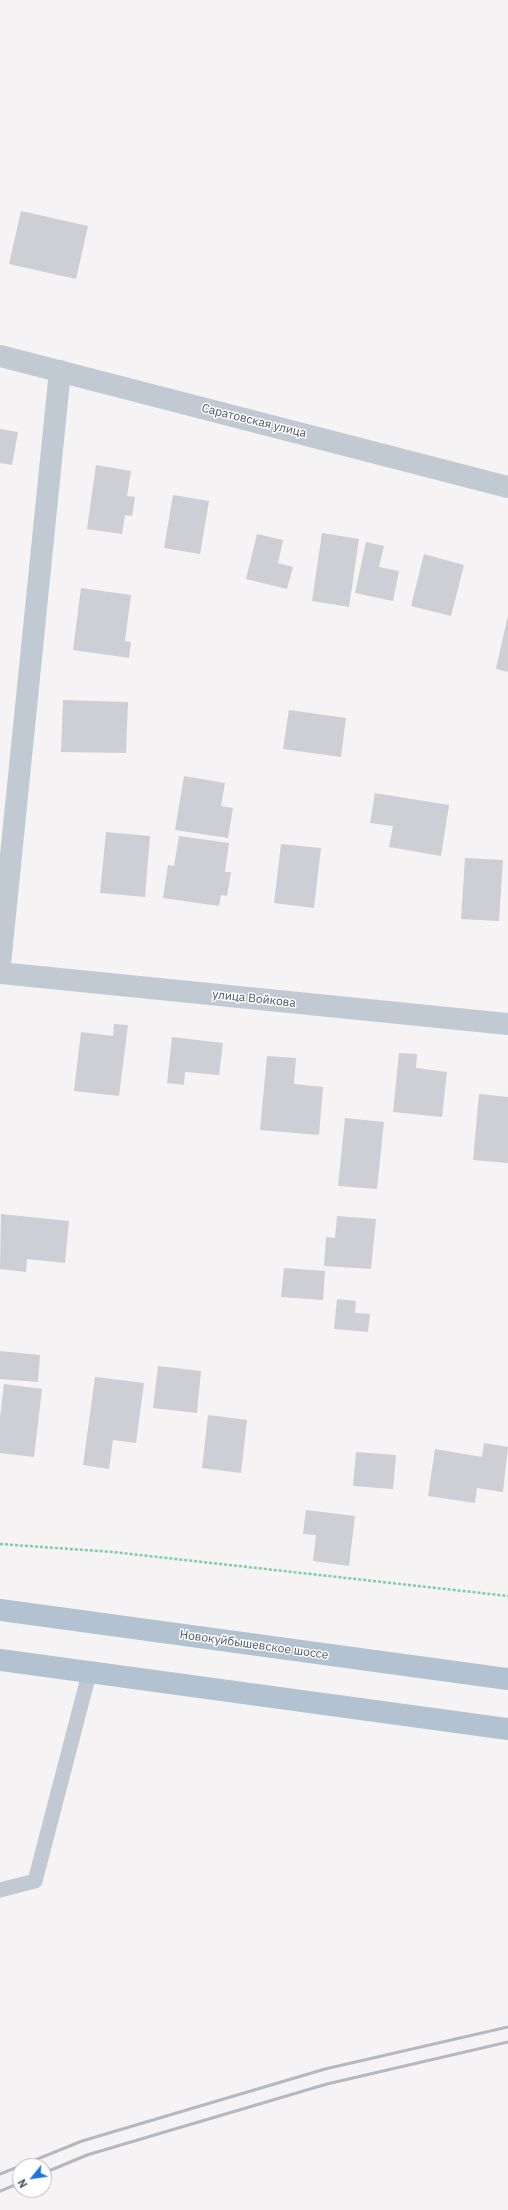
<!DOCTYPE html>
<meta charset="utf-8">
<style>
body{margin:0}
#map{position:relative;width:508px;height:2210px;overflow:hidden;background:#f5f3f3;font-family:"IBM Plex Sans",sans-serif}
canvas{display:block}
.north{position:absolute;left:12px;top:2158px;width:40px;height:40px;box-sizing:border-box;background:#fff;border:1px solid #b7bbc0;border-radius:50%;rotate:240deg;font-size:11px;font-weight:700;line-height:16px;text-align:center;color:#4a5661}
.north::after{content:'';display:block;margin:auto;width:14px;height:18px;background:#1a73e8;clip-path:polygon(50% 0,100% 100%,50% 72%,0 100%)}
</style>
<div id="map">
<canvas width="508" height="2210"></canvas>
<div class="north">N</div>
</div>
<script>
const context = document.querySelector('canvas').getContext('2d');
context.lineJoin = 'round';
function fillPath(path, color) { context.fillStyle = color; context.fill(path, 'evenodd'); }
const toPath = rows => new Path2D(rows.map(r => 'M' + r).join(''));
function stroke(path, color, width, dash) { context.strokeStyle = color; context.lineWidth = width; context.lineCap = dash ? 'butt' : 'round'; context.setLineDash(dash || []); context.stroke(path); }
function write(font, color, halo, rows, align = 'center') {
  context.font = font + ' "IBM Plex Sans",sans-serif'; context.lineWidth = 3; context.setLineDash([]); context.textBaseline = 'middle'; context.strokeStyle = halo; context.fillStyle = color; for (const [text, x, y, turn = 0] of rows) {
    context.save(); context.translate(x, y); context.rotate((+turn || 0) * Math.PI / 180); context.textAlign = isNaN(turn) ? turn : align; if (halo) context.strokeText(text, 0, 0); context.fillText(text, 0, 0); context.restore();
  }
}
fillPath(toPath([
 [21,211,88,226,76,279,9,264],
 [0,429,18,432,12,465,0,463],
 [96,465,131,471,127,496,135,497,132,516,125,515,122,534,87,529],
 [173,495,209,501,200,554,164,548],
 [322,533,359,539,349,607,312,601],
 [257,534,283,540,278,563,293,567,287,589,246,579],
 [366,542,384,546,379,567,399,571,393,601,355,593],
 [424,554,464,565,451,616,411,606],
 [81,588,131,595,125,641,131,642,129,658,73,650],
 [508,615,508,672,496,669],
 [63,700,128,702,126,753,61,752],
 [289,710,346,718,341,757,283,749],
 [184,776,225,783,221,806,233,808,228,838,175,830],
 [375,793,449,805,441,856,389,847,393,826,370,823],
 [106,832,150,836,145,897,100,893],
 [179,836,229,843,225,872,231,872,227,896,221,895,219,906,163,898,168,865,174,866],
 [281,844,321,848,314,908,274,903],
 [465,858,503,860,499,921,461,919],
 [114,1024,128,1025,119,1096,74,1091,81,1032,113,1036],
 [172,1037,223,1043,219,1075,185,1072,184,1085,167,1083],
 [399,1053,417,1054,416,1068,447,1072,442,1117,393,1112],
 [267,1056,296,1058,294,1084,323,1087,319,1135,260,1130],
 [479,1094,508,1097,508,1163,473,1160],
 [345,1118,384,1122,377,1189,338,1186],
 [1,1214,69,1221,65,1263,27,1259,26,1272,0,1269],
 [337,1216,376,1219,371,1269,324,1266,326,1237,335,1238],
 [284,1268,325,1271,323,1300,281,1297],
 [337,1299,356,1301,355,1313,370,1314,368,1332,334,1329],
 [0,1351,40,1355,38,1382,0,1379],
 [158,1366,201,1371,197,1413,153,1408],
 [95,1377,144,1383,136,1443,113,1440,109,1469,83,1465],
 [4,1384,42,1389,34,1457,0,1453,0,1418],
 [208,1415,247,1420,241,1473,202,1468],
 [484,1443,508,1447,503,1492,477,1488,475,1503,428,1496,435,1449,482,1457],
 [356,1452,396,1455,393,1489,353,1486],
 [306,1510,355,1516,349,1566,313,1561,316,1535,303,1534]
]), '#cdcfd5');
stroke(toPath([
 [0,1544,113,1552,508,1596]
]), '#7ad0a6', 2.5, [3, 2]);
stroke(toPath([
 [0,1890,35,1881,89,1674]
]), '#c1cad2', 15);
stroke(toPath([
 [0,356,508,487],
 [0,964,60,371],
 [0,973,508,1024]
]), '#c1cad2', 22);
stroke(toPath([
 [0,1610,508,1679],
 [0,1660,508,1729]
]), '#b3c2d1', 22);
stroke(toPath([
 [44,2173,87,2155,327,2084,508,2042],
 [0,2174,82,2141,325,2069,508,2027],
 [0,2191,20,2183]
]), '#b5b8bd', 3);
write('12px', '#4a5661', '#fff', [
 ["Саратовская улица",254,421,14],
 ["улица Войкова",254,999,6],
 ["Новокуйбышевское шоссе",254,1645,8]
]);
</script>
